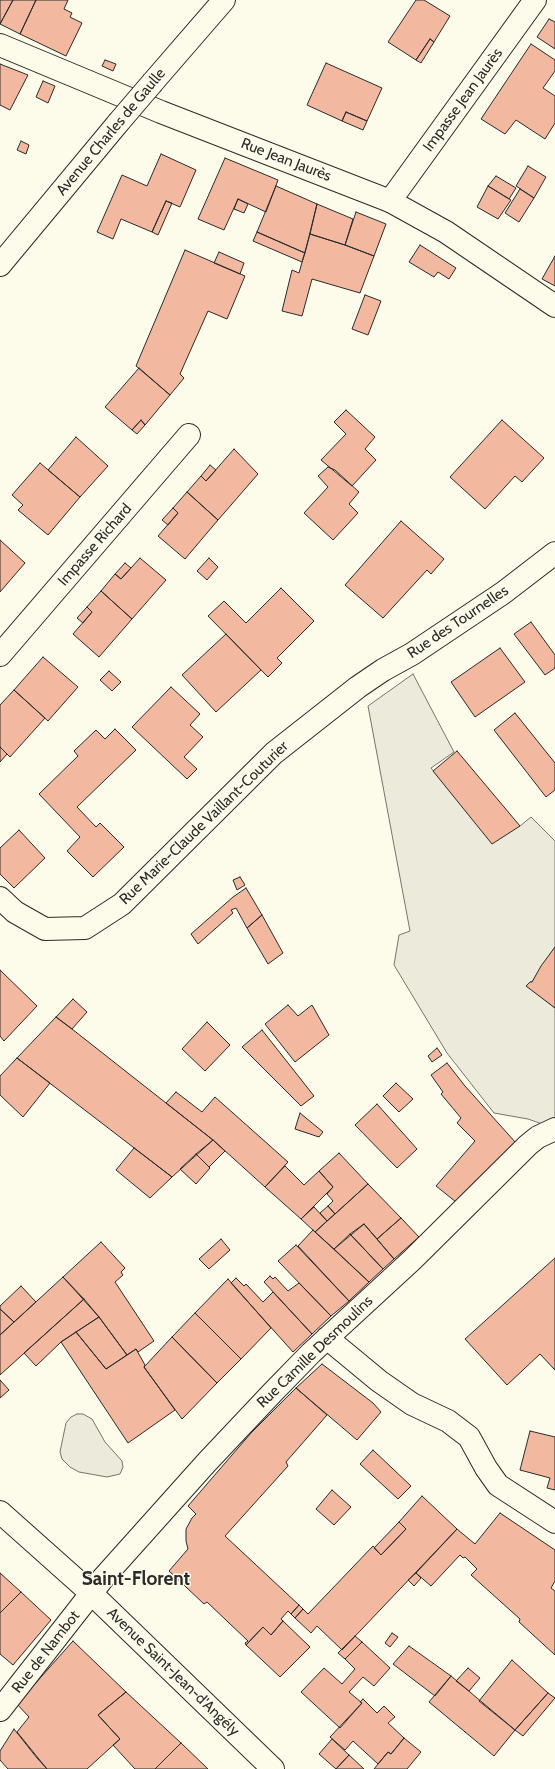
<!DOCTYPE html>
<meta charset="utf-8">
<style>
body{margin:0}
canvas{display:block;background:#fdfbea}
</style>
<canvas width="555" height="1769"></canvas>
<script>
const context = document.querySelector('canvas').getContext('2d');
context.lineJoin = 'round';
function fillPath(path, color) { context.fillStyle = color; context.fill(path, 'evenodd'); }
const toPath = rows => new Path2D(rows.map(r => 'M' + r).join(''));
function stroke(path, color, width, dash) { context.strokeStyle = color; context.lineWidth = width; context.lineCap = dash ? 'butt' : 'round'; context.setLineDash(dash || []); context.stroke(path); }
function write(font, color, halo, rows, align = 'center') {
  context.font = font + ' Cabin,sans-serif'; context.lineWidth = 3; context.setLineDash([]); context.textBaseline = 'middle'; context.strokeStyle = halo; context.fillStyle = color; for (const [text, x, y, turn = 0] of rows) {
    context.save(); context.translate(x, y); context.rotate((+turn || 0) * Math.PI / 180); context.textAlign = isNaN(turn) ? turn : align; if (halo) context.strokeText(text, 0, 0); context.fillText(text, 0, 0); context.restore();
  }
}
const green = toPath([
 [413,674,454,752,431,768,454,796,520,826,531,817,555,841,555,947,532,982,530,982,527,986,555,1008,555,1122,545,1125,528,1119,494,1113,447,1053,394,965,399,935,410,931,368,706,413,674],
 [77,1414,83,1414,92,1419,105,1442,122,1461,123,1467,120,1474,107,1477,79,1472,70,1467,62,1459,60,1452,66,1423,71,1417,77,1414]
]);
fillPath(green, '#ecebdb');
stroke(green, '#74746e', 1);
const building = toPath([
 [0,0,13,0,0,24,0,0],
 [13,0,36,0,20,34,0,24,13,0],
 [36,0,68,0,64,9,72,13,70,17,82,23,66,56,20,34,36,0],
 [416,0,424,0,450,16,434,42,430,39,416,60,388,42,416,0],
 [549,19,555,22,555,49,537,37,549,19],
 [430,39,434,42,421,63,416,60,430,39],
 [531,44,555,60,555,71,543,88,555,96,555,123,545,139,516,120,505,134,481,119,531,44],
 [105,60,116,64,113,71,102,66,105,60],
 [326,63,382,88,367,121,346,112,342,121,307,105,326,63],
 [0,64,28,75,10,110,0,105,0,64],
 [43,81,55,86,48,103,36,97,43,81],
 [346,112,367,121,363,130,342,121,346,112],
 [21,141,29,145,26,154,17,150,21,141],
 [161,154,196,170,180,207,166,201,152,232,121,219,113,239,97,232,122,175,147,186,161,154],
 [225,158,278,180,266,212,238,199,224,230,198,219,225,158],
 [528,166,546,177,534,198,516,186,528,166],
 [496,176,516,188,509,199,488,186,496,176],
 [276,186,317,204,305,253,257,232,276,186],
 [488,186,511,200,498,219,477,207,488,186],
 [520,189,534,198,519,222,505,213,520,189],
 [238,199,248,204,244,213,234,209,238,199],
 [166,201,172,203,158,235,152,232,166,201],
 [317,204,353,219,345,245,310,234,317,204],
 [356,212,386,224,374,256,345,245,356,212],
 [257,232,305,253,302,262,253,241,257,232],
 [310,234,345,245,374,256,360,293,312,279,302,316,282,311,292,270,299,273,310,234],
 [420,245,456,268,449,279,438,272,434,277,409,262,420,245],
 [185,250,245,276,227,319,208,311,180,374,184,378,170,395,136,366,185,250],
 [219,252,244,263,240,274,214,263,219,252],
 [555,256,555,286,542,279,555,256],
 [365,295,381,301,368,335,352,329,365,295],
 [139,368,170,395,145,425,141,420,132,430,105,407,139,368],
 [346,410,375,437,365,449,376,460,352,486,321,460,346,434,334,422,346,410],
 [141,420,145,425,137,434,132,430,141,420],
 [502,420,544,458,522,482,515,476,485,509,450,477,502,420],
 [76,437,108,466,80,497,48,470,76,437],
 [234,449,258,474,218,520,187,492,201,476,206,481,234,449],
 [40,463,80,497,48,535,18,510,23,505,12,495,40,463],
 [210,465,216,470,206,481,201,476,210,465],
 [328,467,335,470,359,492,349,504,358,513,333,540,304,513,328,487,318,476,328,467],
 [187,492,218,520,185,559,158,536,178,513,173,508,187,492],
 [173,508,178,513,168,525,162,520,173,508],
 [401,521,444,559,431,574,427,570,383,618,345,585,401,521],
 [0,540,25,563,0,592,0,540],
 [140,558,166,580,132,619,101,591,115,574,121,579,140,558],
 [209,558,218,567,207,580,197,571,209,558],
 [125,563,131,568,121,579,115,574,125,563],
 [281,588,314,621,277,658,282,663,268,677,208,616,224,601,246,623,281,588],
 [101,591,132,619,99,657,73,634,92,612,87,607,101,591],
 [87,607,92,612,83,623,77,618,87,607],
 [531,622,555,655,555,668,545,675,514,634,531,622],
 [226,634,261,670,216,712,182,675,226,634],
 [500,648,525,682,475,717,451,682,500,648],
 [43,657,78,687,48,721,14,690,43,657],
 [109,671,121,682,112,691,100,680,109,671],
 [171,687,200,714,190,725,203,737,184,757,197,769,187,779,132,727,171,687],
 [14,690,45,718,10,757,0,747,0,705,14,690],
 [515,713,555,763,555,790,546,797,494,730,515,713],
 [115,729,136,750,77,807,96,827,100,823,124,847,93,877,67,851,80,837,39,794,78,756,74,751,96,730,105,739,115,729],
 [0,747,7,754,0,762,0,747],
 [457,751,520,826,492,844,433,771,457,751],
 [19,830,45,858,14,888,0,874,0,848,19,830],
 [240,877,245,885,237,890,233,880,240,877],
 [246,888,262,915,247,928,236,908,231,910,233,913,198,944,191,934,233,897,246,888],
 [262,915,283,953,268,964,247,928,262,915],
 [555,947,555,1008,526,986,530,982,532,982,541,966,555,947],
 [0,970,37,1006,4,1041,0,1036,0,970],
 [73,999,87,1012,72,1029,56,1017,73,999],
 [288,1005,298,1016,312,1005,329,1035,295,1062,265,1024,288,1005],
 [56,1017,72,1029,213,1140,172,1177,17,1058,56,1017],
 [207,1022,230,1045,205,1071,182,1049,207,1022],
 [262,1030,314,1096,301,1106,242,1047,262,1030],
 [437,1048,442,1055,432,1062,428,1056,437,1048],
 [17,1058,50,1083,23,1117,0,1095,0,1076,17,1058],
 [447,1063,465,1086,516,1143,456,1202,436,1186,475,1141,457,1123,461,1118,441,1094,443,1092,431,1075,447,1063],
 [396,1083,413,1099,399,1112,383,1096,396,1083],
 [176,1092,202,1112,215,1097,288,1162,265,1187,213,1140,166,1103,176,1092],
 [377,1104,417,1149,397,1168,355,1125,377,1104],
 [300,1113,323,1132,319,1137,295,1129,300,1113],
 [213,1140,225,1151,209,1167,196,1154,213,1140],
 [134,1148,172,1177,150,1198,116,1170,134,1148],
 [339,1153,368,1184,335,1214,328,1206,333,1201,327,1194,333,1187,319,1171,339,1153],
 [196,1154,210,1168,196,1184,180,1169,196,1154],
 [285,1166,304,1185,319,1171,333,1187,301,1219,265,1187,285,1166],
 [368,1184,401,1218,377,1239,364,1224,334,1249,315,1232,368,1184],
 [328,1206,335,1214,327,1221,320,1213,328,1206],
 [314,1207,327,1221,315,1232,301,1219,314,1207],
 [401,1218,419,1237,394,1259,377,1239,401,1218],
 [364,1224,394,1259,383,1269,350,1234,364,1224],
 [313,1230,369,1282,349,1301,298,1246,313,1230],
 [350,1234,383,1269,369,1282,334,1249,350,1234],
 [221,1239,230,1250,209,1269,199,1259,221,1239],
 [101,1242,125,1268,121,1272,123,1275,115,1282,154,1341,138,1352,136,1349,127,1355,99,1317,63,1277,101,1242],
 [296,1245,349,1301,331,1316,278,1261,296,1245],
 [555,1258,555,1370,540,1354,507,1385,465,1339,555,1258],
 [270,1276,273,1279,275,1277,288,1291,299,1283,331,1316,312,1334,264,1282,270,1276],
 [63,1277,84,1299,0,1375,0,1335,63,1277],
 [236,1278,244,1286,246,1284,263,1302,273,1292,312,1334,293,1352,231,1283,236,1278],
 [228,1279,271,1328,241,1359,195,1313,228,1279],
 [21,1286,36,1302,14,1322,0,1309,0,1306,21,1286],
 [84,1299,99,1317,61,1342,36,1366,24,1353,84,1299],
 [0,1309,14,1322,0,1335,0,1309],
 [195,1313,241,1359,217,1383,172,1337,195,1313],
 [99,1317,127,1355,106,1369,76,1332,99,1317],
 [76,1332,106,1369,136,1349,145,1365,144,1367,175,1410,128,1443,61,1342,76,1332],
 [172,1337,217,1383,182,1419,144,1367,172,1337],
 [322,1364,373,1403,381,1412,357,1440,296,1388,322,1364],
 [0,1380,9,1390,0,1398,0,1380],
 [296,1388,327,1415,286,1462,288,1466,225,1536,299,1605,291,1614,288,1611,281,1619,283,1621,271,1635,263,1627,246,1645,245,1643,248,1641,207,1602,204,1604,169,1571,188,1549,186,1541,186,1529,192,1518,196,1514,188,1506,251,1433,296,1388],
 [530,1431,555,1437,555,1490,547,1488,550,1478,520,1470,530,1431],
 [373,1450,411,1486,398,1499,360,1464,373,1450],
 [332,1490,351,1507,334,1525,316,1509,332,1490],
 [422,1496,457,1529,342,1650,317,1626,311,1633,295,1618,303,1609,308,1614,373,1546,381,1555,406,1529,399,1522,422,1496],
 [500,1513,555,1550,555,1581,551,1588,555,1591,555,1655,519,1622,520,1619,471,1575,477,1569,465,1557,463,1558,460,1555,431,1586,416,1573,457,1529,475,1544,500,1513],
 [399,1522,406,1529,381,1555,374,1548,399,1522],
 [0,1573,21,1592,0,1613,0,1573],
 [416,1573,421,1578,414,1586,408,1580,416,1573],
 [21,1592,51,1620,13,1665,0,1654,0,1613,21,1592],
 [299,1605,303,1609,295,1618,291,1614,299,1605],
 [283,1621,310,1647,280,1677,246,1645,263,1627,271,1635,283,1621],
 [392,1633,398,1637,390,1647,385,1643,392,1633],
 [355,1636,362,1642,345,1659,338,1653,355,1636],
 [73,1641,126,1692,98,1715,120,1739,87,1769,47,1769,17,1732,29,1717,17,1704,73,1641],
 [362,1642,390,1668,374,1686,363,1677,349,1692,362,1703,340,1728,301,1692,324,1668,342,1684,355,1669,345,1659,362,1642],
 [409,1646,451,1676,435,1696,393,1664,409,1646],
 [512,1660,548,1693,515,1730,479,1701,512,1660],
 [468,1668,480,1678,469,1691,456,1681,468,1668],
 [451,1676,515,1730,494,1756,429,1702,451,1676],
 [126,1692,181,1743,155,1769,135,1769,113,1745,120,1739,98,1715,126,1692],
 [548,1693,555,1698,523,1736,515,1730,548,1693],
 [363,1699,377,1713,384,1706,395,1717,388,1723,404,1738,391,1754,388,1752,378,1764,353,1741,345,1750,330,1737,362,1703,360,1702,363,1699],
 [14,1729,37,1758,47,1769,8,1769,0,1760,0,1751,14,1729],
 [404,1738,421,1752,407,1769,374,1769,388,1752,391,1754,404,1738],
 [332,1739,349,1755,336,1769,319,1754,332,1739],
 [181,1743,208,1769,155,1769,181,1743],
 [349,1755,364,1769,336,1769,349,1755]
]);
fillPath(building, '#f2b8a0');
stroke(building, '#2b2b2b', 1);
const minor = toPath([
 [390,201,535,0],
 [0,655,189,435],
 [0,898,15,912,45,929,85,928,122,904,274,753,358,687,383,670,412,654,503,593,555,553],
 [327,1338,379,1381,412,1404,448,1421,469,1437,486,1468,498,1485,555,1522],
 [0,1710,104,1577,207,1462,273,1392,311,1353,412,1260,528,1145,538,1137,555,1129]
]);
const tertiary = toPath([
 [0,45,161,112,390,201,446,232,555,306]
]);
const secondary = toPath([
 [153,82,224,0],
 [0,265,118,123],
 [0,1512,92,1594,273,1769]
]);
stroke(minor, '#2b2b2b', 24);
stroke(tertiary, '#2b2b2b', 24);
stroke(secondary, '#2b2b2b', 24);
stroke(minor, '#fdfbea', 22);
stroke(tertiary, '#fdfbea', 22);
stroke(secondary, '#fdfbea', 22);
const secondaryBridge = toPath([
 [118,123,153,82]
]);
stroke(secondaryBridge, '#2b2b2b', 24, []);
stroke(secondaryBridge, '#fdfbea', 22);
write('15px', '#2b2b2b', '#fdfbea', [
 ["Impasse Jean Jaurès",463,100,-54],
 ["Avenue Charles de Gaulle",111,132,-50],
 ["Rue Jean Jaurès",286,160,21],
 ["Impasse Richard",95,545,-49],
 ["Rue des Tournelles",458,622,-34],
 ["Rue Marie-Claude Vaillant-Couturier",204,823,-44],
 ["Rue Camille Desmoulins",315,1352,-44],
 ["Rue de Nambot",46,1652,-52],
 ["Avenue Saint-Jean-d'Angély",173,1672,44]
]);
write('bold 19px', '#2b2b2b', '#fdfbea', [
 ["Saint-Florent",136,1579]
]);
</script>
